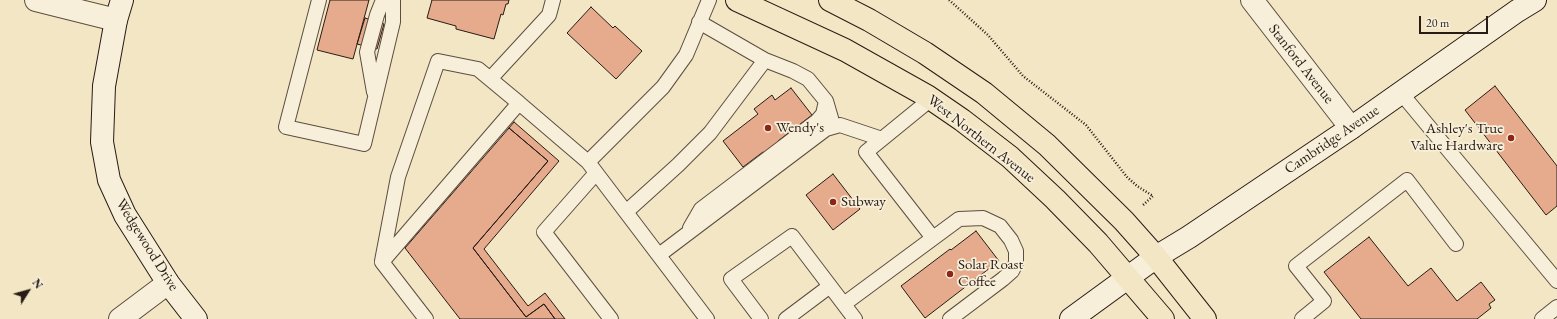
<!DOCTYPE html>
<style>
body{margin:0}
#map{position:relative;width:1557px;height:319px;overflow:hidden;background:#f3e6c4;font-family:"EB Garamond",serif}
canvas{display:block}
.north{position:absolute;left:8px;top:271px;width:40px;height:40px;-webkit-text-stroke:3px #f7efd9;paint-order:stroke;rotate:53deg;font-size:11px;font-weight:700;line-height:16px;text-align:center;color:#281b15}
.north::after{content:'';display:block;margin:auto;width:14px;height:18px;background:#281b15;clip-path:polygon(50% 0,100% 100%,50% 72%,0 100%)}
.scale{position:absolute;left:1419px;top:16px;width:69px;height:18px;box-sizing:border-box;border:2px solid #281b15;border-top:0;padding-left:5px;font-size:12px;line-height:14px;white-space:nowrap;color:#281b15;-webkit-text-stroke:3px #f7efd9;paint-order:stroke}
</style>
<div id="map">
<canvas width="1557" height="319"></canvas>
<div class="north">N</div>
<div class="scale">20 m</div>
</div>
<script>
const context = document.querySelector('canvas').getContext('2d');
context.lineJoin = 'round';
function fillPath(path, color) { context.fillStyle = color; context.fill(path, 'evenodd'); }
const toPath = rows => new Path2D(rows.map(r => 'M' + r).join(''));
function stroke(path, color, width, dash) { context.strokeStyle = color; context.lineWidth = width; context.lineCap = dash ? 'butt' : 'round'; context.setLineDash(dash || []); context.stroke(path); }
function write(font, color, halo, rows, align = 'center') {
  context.font = font + ' "EB Garamond",serif'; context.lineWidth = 3.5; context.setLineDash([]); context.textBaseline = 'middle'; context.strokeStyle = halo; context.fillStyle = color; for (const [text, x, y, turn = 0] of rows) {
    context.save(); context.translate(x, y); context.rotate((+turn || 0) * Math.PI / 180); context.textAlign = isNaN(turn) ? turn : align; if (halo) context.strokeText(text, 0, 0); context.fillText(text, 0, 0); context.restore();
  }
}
const building = toPath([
 [330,0,369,0,353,59,317,50,330,0],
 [432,0,509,0,508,4,506,4,503,15,501,14,494,39,456,29,456,26,427,18,432,0],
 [591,7,613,28,615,26,642,51,616,79,567,33,591,7],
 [365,18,384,24,377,49,357,44,365,18],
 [1495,86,1557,166,1557,206,1546,215,1465,110,1495,86],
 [791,88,812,115,778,141,779,142,765,153,763,152,743,167,723,141,758,114,754,109,772,95,775,100,791,88],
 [514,122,559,161,484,249,528,306,545,293,565,319,555,319,544,304,526,317,473,248,548,161,509,128,514,122],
 [509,128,548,161,473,248,526,317,544,304,555,319,460,319,405,248,509,128],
 [833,174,860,209,833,230,806,195,833,174],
 [976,231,999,261,925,318,901,286,950,249,951,250,976,231],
 [1369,237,1408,286,1431,268,1457,301,1481,282,1495,300,1489,304,1491,308,1477,319,1361,319,1324,272,1369,237]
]);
fillPath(building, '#e6ab8d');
stroke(building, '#281b15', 1);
const lane = toPath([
 [319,0,286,127,364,144,393,22,393,0],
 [490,79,549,15,553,0],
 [374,92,367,52,377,15,383,0],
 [1401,93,1557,281],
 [826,129,840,125,882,139,931,99],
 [882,139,866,152,933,238],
 [588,162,663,87,686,55,709,0],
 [596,173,544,232,611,319],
 [626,212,678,165,710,133,765,60],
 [690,228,701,209,817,121,823,114,826,101],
 [659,255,826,129,831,118,826,101,808,79,793,71,765,60,699,22],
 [382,261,398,177,438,61,478,69,519,103],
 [844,304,959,219,983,218,1000,226,1011,240,1016,251,1016,263,1012,271,1003,279,950,319],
 [426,319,382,262,519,103,588,162,707,319],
 [761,319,731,279,792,236,855,319],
 [786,319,830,286],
 [1302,319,1324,301,1296,266,1407,180,1456,244],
 [1542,319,1557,307]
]);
const street = toPath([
 [36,0,116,20],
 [1252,0,1351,128],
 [120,319,168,283]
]);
const secondary = toPath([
 [122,0,116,20,104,86,102,142,109,180,125,215,168,283,196,319],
 [1071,319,1156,257,1189,237,1351,128,1517,11,1535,0]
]);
const primary = toPath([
 [737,0,845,50,927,96,962,120,1010,157,1055,199,1098,243,1163,319],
 [830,0,869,20,925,53,984,93,1047,145,1124,221,1156,257,1205,319]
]);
stroke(lane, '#5b4e41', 16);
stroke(street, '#5b4e41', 24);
stroke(secondary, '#281b15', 24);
stroke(primary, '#281b15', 24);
stroke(toPath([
 [949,0,988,35,1023,76,1086,125,1127,177,1137,186,1153,196,1142,206]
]), '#281b15', 2.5, [1, 2]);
stroke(lane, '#f7efd9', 14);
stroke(street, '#f7efd9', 22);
stroke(secondary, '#f7efd9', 22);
stroke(primary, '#f3e6c4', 22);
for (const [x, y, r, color] of [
 [768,128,4,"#8f2418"],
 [1511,138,4,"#8f2418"],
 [833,202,4,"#8f2418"],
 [950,274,4,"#8f2418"]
]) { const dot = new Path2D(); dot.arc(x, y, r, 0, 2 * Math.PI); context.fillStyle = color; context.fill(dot); stroke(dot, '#f7efd9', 1.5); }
write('15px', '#281b15', '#f7efd9', [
 ["Stanford Avenue",1301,64,52],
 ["West Northern Avenue",981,139,38],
 ["Cambridge Avenue",1332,140,-34],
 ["Wedgewood Drive",147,245,58]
]);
write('15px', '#281b15', '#f7efd9', [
 ["Wendy's",776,128],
 ["Ashley's True",1503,129,"right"],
 ["Value Hardware",1503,146,"right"],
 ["Subway",841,202],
 ["Solar Roast",958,265],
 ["Coffee",958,282]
], 'left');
</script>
